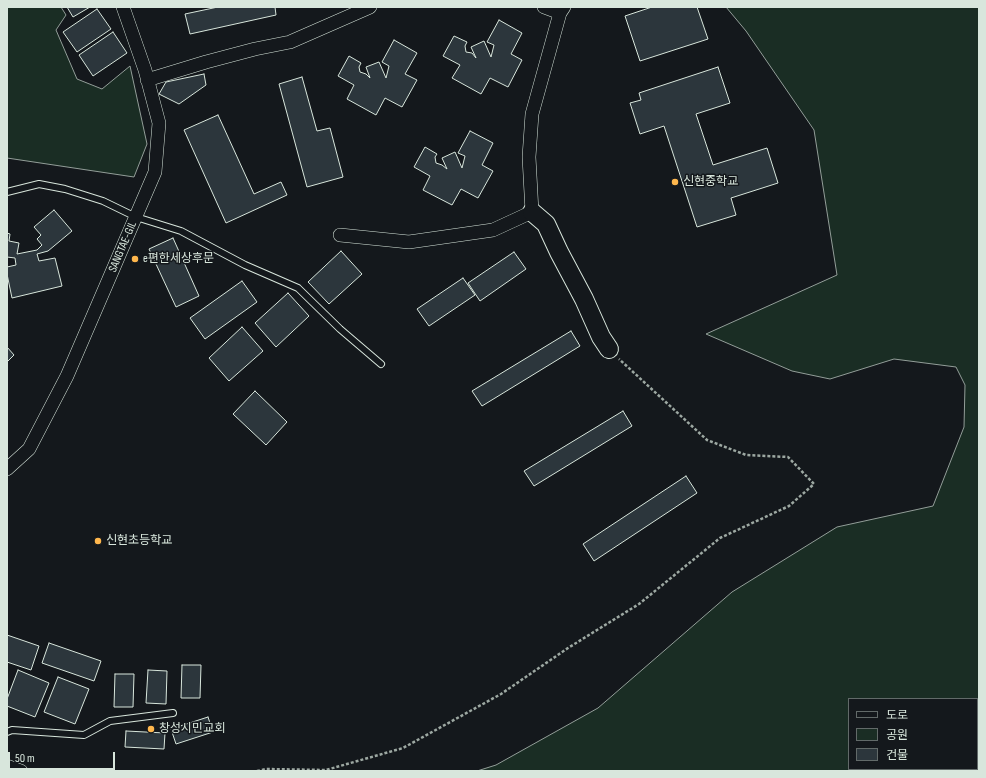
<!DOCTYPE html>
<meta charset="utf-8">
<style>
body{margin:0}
#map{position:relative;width:986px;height:778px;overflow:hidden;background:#14181c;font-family:"Sofia Sans Condensed","Noto Sans KR",sans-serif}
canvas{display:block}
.frame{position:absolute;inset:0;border:8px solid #d8e6dc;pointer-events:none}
.legend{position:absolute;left:848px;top:698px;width:130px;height:72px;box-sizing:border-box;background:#14181c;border:1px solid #626a69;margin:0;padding:5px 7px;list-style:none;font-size:12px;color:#d8e6dc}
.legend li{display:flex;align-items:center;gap:8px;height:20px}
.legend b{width:20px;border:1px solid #626a69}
.scale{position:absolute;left:8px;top:752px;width:107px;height:18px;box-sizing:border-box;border:2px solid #d8e6dc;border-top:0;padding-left:5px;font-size:12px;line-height:14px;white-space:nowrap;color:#d8e6dc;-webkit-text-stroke:3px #14181c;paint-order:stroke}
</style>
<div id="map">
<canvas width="986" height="778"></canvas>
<div class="frame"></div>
<ul class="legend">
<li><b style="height:5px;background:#14181c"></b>도로</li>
<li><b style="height:11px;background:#1a2d24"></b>공원</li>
<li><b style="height:11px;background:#2c363c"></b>건물</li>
</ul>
<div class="scale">50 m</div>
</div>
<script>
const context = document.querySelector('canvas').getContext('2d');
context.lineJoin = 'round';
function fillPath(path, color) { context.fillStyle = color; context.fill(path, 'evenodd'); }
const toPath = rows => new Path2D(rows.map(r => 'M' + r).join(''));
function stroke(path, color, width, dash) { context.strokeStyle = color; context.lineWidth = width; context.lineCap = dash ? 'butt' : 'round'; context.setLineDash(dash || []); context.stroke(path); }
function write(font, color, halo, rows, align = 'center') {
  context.font = font + ' "Sofia Sans Condensed","Noto Sans KR",sans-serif'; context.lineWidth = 3; context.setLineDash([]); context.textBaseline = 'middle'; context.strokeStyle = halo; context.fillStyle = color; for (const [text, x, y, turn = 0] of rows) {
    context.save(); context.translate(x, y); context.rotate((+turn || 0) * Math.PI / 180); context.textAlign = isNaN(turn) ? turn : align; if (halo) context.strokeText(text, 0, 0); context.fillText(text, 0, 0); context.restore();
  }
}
const green = toPath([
 [7,7,61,7,66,15,56,30,77,79,102,89,130,66,147,144,134,177,7,158,7,7],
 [726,7,979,7,979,771,477,771,496,765,598,708,732,592,837,527,933,506,964,427,965,385,956,367,894,359,830,379,792,371,706,334,837,275,814,130,746,31,726,7],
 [849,699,977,699,977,769,849,769,849,699]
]);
fillPath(green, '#1a2d24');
stroke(green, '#939e99', 1);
const building = toPath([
 [67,7,90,7,73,17,67,7],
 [218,7,275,7,276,15,190,34,185,14,218,7],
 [652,7,697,7,708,39,640,61,625,16,652,7],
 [97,9,111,29,77,52,63,32,97,9],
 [499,20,522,33,511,54,522,60,508,87,490,78,481,94,452,78,460,65,443,56,454,36,467,42,465,46,466,52,472,53,476,58,471,47,484,41,491,57,494,45,487,42,499,20],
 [113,32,127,53,93,76,79,55,113,32],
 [394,40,417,53,405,74,417,80,402,107,385,98,376,115,347,99,354,85,338,76,349,56,361,63,359,67,360,72,366,74,370,78,366,67,379,62,386,78,389,66,382,62,394,40],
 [718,67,730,103,696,114,713,165,767,148,778,183,731,198,736,215,697,227,664,126,640,134,630,103,641,100,639,93,718,67],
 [204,74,206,85,179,104,159,94,166,82,204,74],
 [302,77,317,131,330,128,343,177,307,187,279,84,302,77],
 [218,115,254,194,281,182,287,195,226,223,184,130,218,115],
 [470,131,493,143,482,165,493,171,478,198,461,189,452,205,423,190,430,176,414,167,425,147,437,154,435,157,436,163,442,165,447,169,442,158,455,152,462,168,465,156,458,153,470,131],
 [54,210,72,231,48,251,37,254,39,261,55,258,62,286,12,298,7,274,7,267,16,265,15,258,7,257,7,233,10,234,9,241,19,243,17,254,37,250,42,245,37,239,41,235,34,227,54,210],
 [173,238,199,296,176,307,149,249,173,238],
 [341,251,362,274,329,304,308,282,341,251],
 [514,252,526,269,480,301,468,283,514,252],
 [463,278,475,295,429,326,417,309,463,278],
 [242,281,257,302,205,339,190,318,242,281],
 [288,293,309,316,276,347,255,323,288,293],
 [242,327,263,351,229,381,209,358,242,327],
 [571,331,580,346,482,406,472,391,571,331],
 [7,347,14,355,7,362,7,347],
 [255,391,287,422,266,445,233,414,255,391],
 [623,411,632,426,534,486,524,471,623,411],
 [686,476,697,493,594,561,583,544,686,476],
 [7,635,39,646,31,670,7,662,7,635],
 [49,643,101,661,94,681,42,663,49,643],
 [182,665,201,665,200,698,181,698,182,665],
 [18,670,49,683,35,717,7,706,7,699,18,670],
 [148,670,167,671,166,704,146,703,148,670],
 [115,674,134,674,133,707,114,707,115,674],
 [58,677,89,689,75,724,44,712,58,677],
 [208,717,213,732,176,744,171,729,208,717],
 [126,731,165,733,164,749,125,747,126,731]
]);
fillPath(building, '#2c363c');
stroke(building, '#d8e6dc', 1);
const lane = toPath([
 [7,192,39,184,65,189,103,201,136,217,181,231,245,265,298,288,340,329,381,364],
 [7,732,12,730,84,735,110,721,173,713]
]);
const street = toPath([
 [544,7,560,13],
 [147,80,206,62,255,49,290,42,370,7],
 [340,235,409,242,493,230,532,212,529,157,532,114,560,13,564,7],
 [7,469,29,449,67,376,155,172,159,123,145,70,123,7],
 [7,766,21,771]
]);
const secondary = toPath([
 [532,212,546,224,559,252,584,299,601,337,609,349]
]);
stroke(lane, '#d8e6dc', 8);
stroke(street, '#d8e6dc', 14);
stroke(secondary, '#d8e6dc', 20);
stroke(toPath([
 [257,771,266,769,326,770,403,748,501,694,568,648,639,604,720,538,789,506,814,484,788,457,746,455,707,440,619,359]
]), '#9da8a2', 2.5, [3, 2]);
stroke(lane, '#14181c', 6);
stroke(street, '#14181c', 13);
stroke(secondary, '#14181c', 18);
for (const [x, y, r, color] of [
 [675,182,4,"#ffb74d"],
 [135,259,4,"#ffb74d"],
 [98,541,4,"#ffb74d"],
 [151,729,4,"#ffb74d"]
]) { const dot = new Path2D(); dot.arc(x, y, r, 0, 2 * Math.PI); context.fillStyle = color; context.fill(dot); stroke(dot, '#14181c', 1.5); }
write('12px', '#d8e6dc', '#14181c', [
 ["신현중학교",683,182],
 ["e편한세상후문",143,259],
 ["신현초등학교",106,541],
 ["창성시민교회",159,729]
], 'left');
write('12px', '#d8e6dc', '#14181c', [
 ["SANGTAE-GIL",123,247,-67]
]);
</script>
